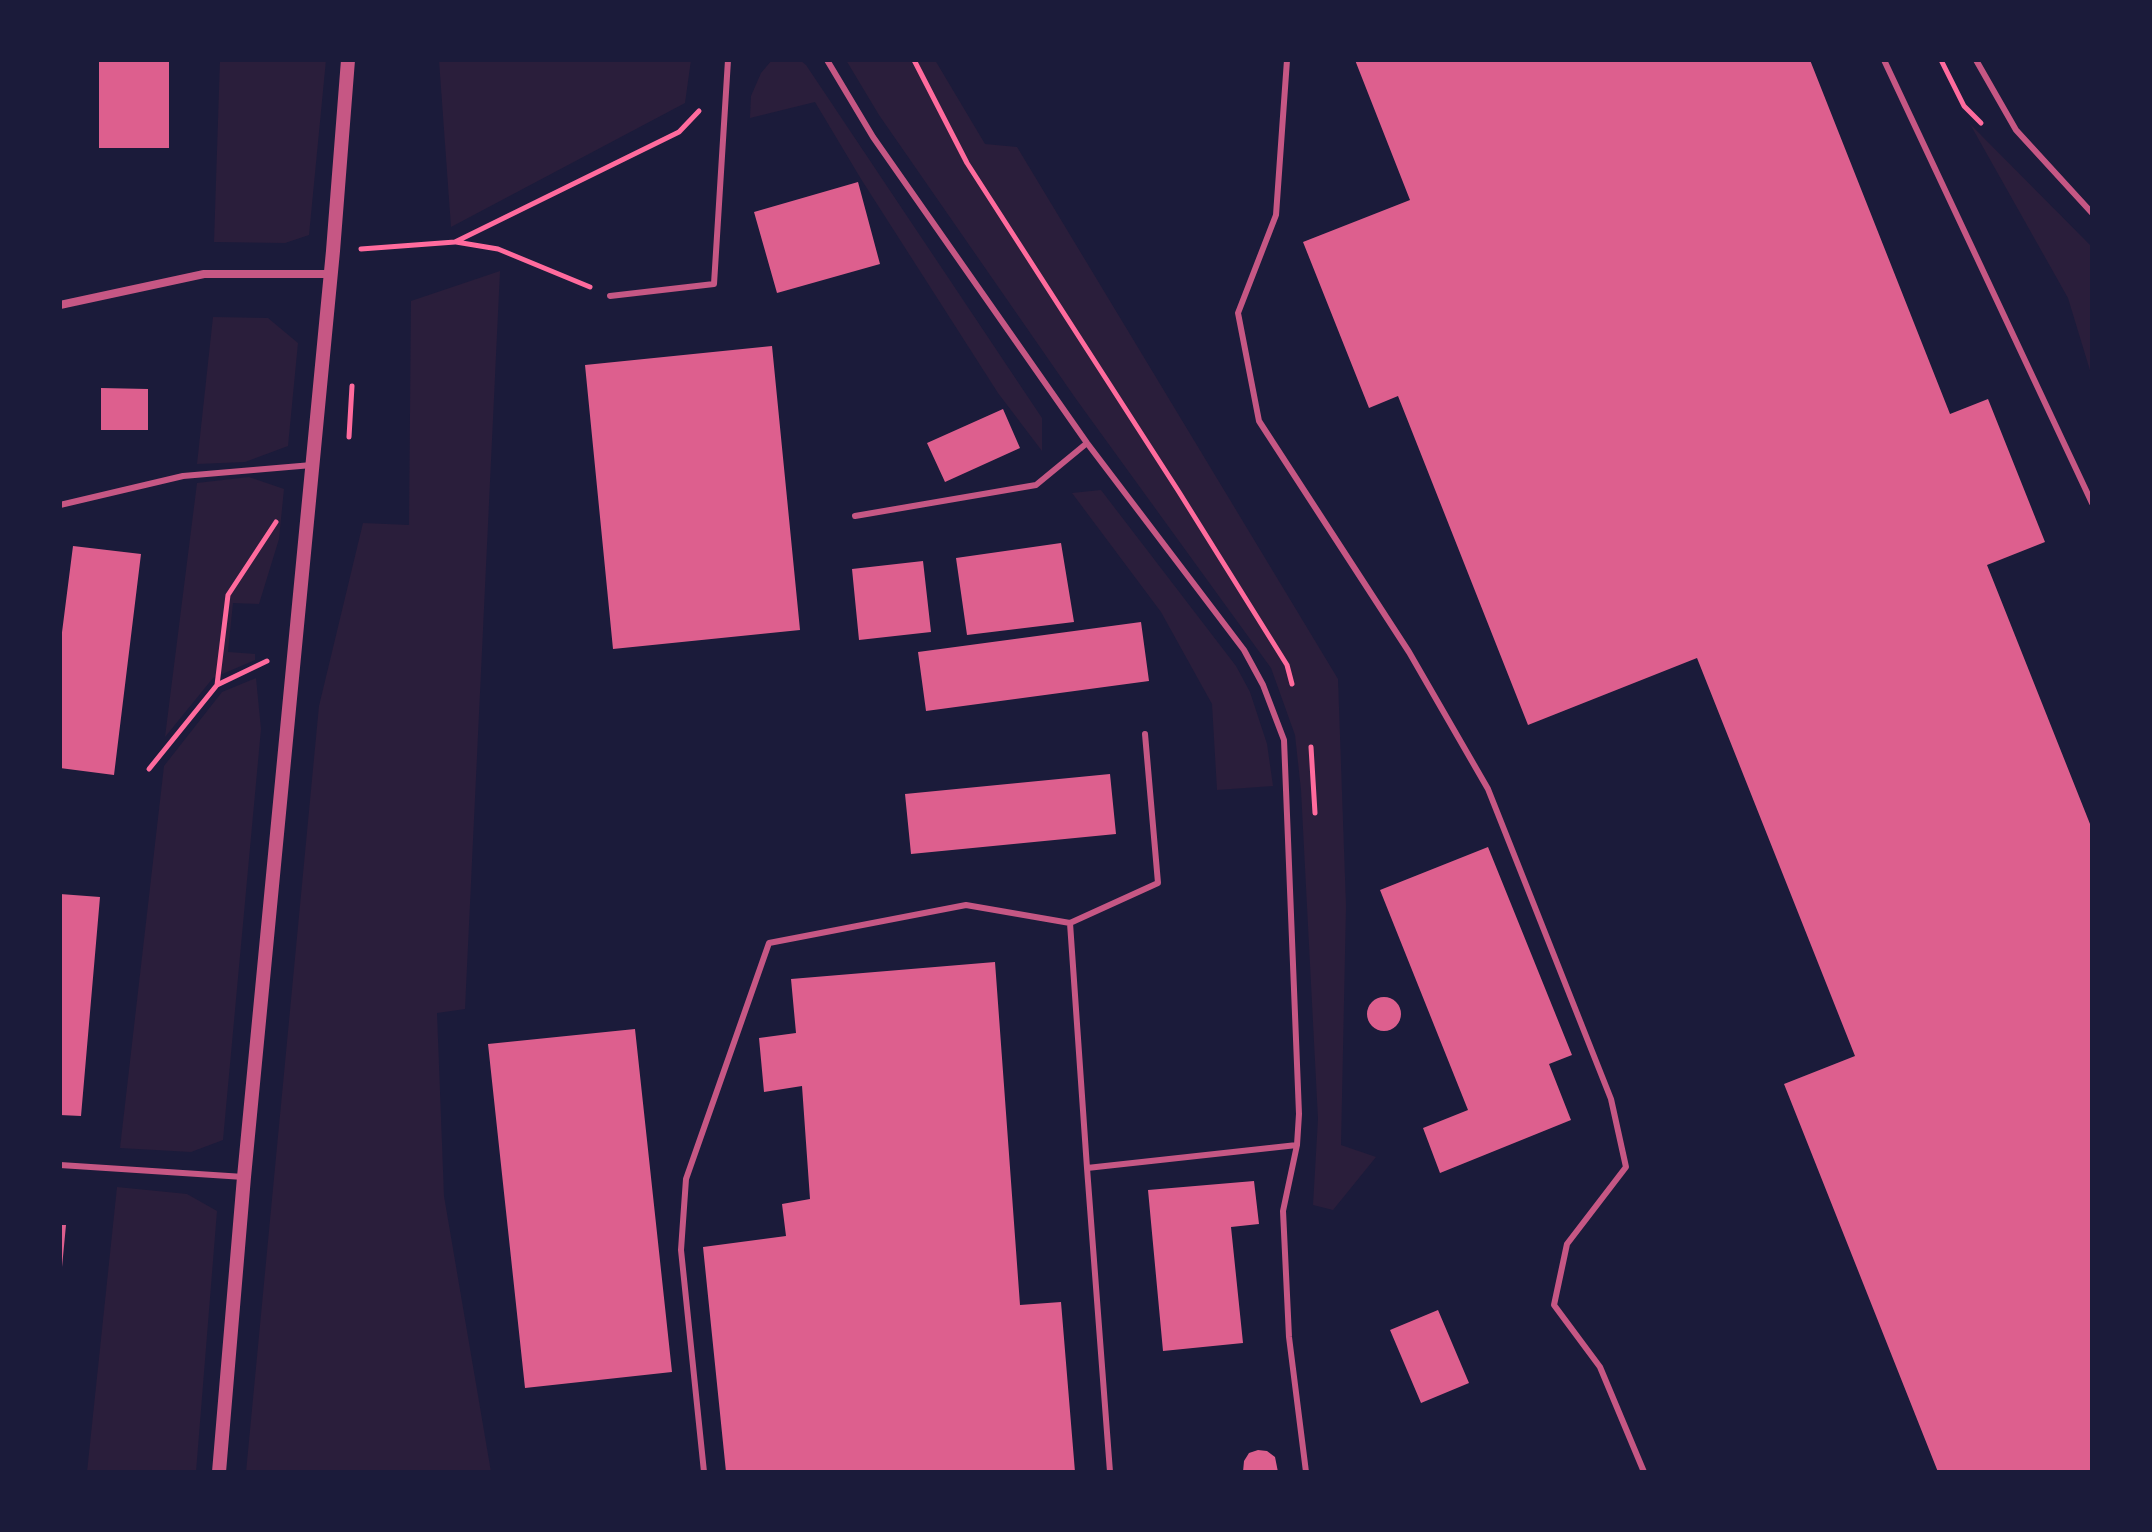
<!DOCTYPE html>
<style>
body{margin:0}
#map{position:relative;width:2152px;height:1532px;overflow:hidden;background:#1b1b3a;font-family:Raleway,sans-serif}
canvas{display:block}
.frame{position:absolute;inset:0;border:62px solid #1b1b3a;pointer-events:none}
</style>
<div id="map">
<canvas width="2152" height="1532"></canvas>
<div class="frame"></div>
</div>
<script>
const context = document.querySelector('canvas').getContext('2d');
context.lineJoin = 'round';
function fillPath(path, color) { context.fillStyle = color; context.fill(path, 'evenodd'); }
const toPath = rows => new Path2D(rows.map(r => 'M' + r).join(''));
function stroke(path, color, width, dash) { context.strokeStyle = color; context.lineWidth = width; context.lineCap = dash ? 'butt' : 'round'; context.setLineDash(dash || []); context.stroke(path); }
fillPath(toPath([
 [220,60,326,60,309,235,285,243,214,242],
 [439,60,691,60,685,103,451,227],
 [772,60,800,60,806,65,1042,418,1042,451,998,393,861,179,815,102,750,118,751,96,761,73],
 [846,60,935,60,985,144,1017,147,1338,679,1346,906,1341,1145,1376,1157,1333,1210,1313,1205,1318,1119,1301,790,1295,735,1271,668,1076,399,879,115],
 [1970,124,2092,247,2092,377,2068,298],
 [500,271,465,1009,437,1013,444,1196,491,1472,246,1472,319,706,363,523,409,525,411,301],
 [213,317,268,318,298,343,288,446,245,462,197,464],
 [249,477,284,489,279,539,259,604,233,603,228,652,255,654,255,660,213,678,165,737,197,483],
 [1101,490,1236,666,1250,692,1267,744,1273,786,1217,790,1212,704,1161,612,1072,493],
 [256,678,261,729,223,1140,191,1152,120,1148,164,766,222,692],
 [117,1187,187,1194,217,1211,196,1472,87,1472]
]), '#2a1e3b');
fillPath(toPath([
 [99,60,169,60,169,148,99,148],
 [1355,60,1810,60,1950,414,1988,399,2045,542,1987,565,2092,829,2092,1472,1938,1472,1784,1084,1855,1056,1697,658,1528,725,1398,396,1369,408,1303,242,1410,200],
 [858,182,880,264,777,293,754,212],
 [772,346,800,630,613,649,585,365],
 [101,388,148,389,148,430,101,430],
 [1003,409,1020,448,945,482,927,443],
 [1061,543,1074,622,967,635,956,558],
 [73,546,141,554,114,775,60,768,60,648],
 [923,561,931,632,859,640,852,569],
 [1141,622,1149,681,926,711,918,652],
 [1110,774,1116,834,911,854,905,794],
 [1488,847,1572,1055,1549,1064,1571,1120,1440,1173,1423,1128,1468,1110,1380,890],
 [60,894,100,897,81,1116,60,1115],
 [995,962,1020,1305,1061,1302,1075,1472,726,1472,703,1247,786,1236,782,1204,810,1199,802,1086,764,1092,759,1038,796,1033,791,979],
 '1367 1014a17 17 0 1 1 34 0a17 17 0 1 1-34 0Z',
 [635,1029,672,1372,525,1388,488,1044],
 [1254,1181,1259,1224,1231,1227,1243,1343,1163,1351,1148,1190],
 [60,1225,66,1225,62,1267,60,1267],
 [1438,1310,1469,1383,1421,1403,1390,1330],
 [1258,1450,1267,1451,1275,1457,1278,1472,1243,1472,1244,1461,1249,1453]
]), '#dd5f8e');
stroke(toPath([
 [914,60,967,163,1179,492,1287,665,1292,684],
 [1941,60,1964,106,1981,123],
 [456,242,498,249,590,287],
 [361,249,455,242,679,132,699,111],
 [349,437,352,386],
 [217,685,228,595,276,522],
 [1311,747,1315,813],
 [149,769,217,685,267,661]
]), '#ff6b9d', 5);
stroke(toPath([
 [827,60,873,137,1087,443,1244,650,1263,685,1284,740,1299,1114,1297,1145,1283,1211,1289,1337,1306,1472],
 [1287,60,1276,215,1238,313,1259,421,1409,652,1488,789,1611,1099,1626,1167,1567,1244,1554,1305,1600,1367,1644,1472],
 [1884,60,2092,503],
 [1976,60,2016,130,2092,213],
 [610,296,714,284,728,60],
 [60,505,183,476,312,465],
 [855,516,1036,485,1087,443],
 [60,1165,244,1177],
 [1087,1168,1070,923,1158,883,1145,734],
 [704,1472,681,1250,686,1179,769,943,966,905,1070,923],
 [1110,1472,1087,1168,1297,1145]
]), '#c65784', 6);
stroke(toPath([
 [60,305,204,274,330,274]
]), '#c65784', 8);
stroke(toPath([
 [219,1472,244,1177,333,251,348,60]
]), '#c65784', 14);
</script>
